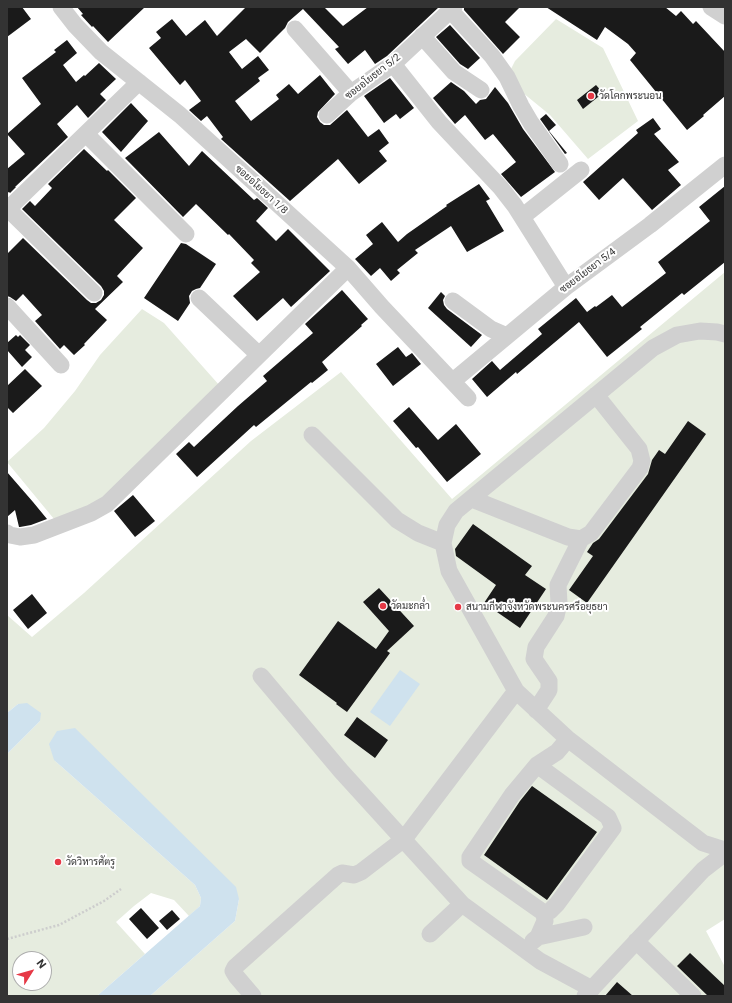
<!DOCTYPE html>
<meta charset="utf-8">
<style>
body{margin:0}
#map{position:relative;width:732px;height:1003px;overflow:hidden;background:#fff;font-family:Roboto,sans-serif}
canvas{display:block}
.frame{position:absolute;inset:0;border:8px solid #333;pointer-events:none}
.north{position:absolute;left:12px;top:951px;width:40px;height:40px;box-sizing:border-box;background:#fff;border:1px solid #adadad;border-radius:50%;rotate:53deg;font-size:11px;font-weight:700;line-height:16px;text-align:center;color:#333}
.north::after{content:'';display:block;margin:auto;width:14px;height:18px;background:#e63946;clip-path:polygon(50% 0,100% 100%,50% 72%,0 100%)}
</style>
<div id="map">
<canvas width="732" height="1003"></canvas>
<div class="frame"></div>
<div class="north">N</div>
</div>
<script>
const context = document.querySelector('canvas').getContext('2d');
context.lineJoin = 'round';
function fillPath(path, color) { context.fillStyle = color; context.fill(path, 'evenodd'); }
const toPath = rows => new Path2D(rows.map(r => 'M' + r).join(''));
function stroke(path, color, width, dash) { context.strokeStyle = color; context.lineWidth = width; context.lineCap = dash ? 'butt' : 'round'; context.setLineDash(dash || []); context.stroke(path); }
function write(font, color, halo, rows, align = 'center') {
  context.font = font + ' Roboto,Sarabun,sans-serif'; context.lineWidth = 4; context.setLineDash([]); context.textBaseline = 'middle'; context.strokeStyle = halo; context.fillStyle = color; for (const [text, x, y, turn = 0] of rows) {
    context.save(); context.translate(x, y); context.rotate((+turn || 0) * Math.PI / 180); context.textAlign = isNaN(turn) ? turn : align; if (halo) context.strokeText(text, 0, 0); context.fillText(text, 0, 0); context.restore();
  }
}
fillPath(toPath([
 [556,19,603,48,638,121,588,159,550,115,506,79,515,61],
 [725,272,725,919,706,931,725,967,725,996,150,996,235,921,239,899,54,760,195,885,201,898,200,906,189,916,174,900,151,893,134,906,116,922,145,954,97,996,7,996,7,754,40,721,18,704,7,713,7,615,32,637,84,593,251,441,341,372,452,499],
 [20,959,44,959,44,983,20,983],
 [142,309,164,323,220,386,102,499,80,511,54,519,7,462,44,428,75,391,100,355]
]), '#e6ecdf');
fillPath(toPath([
 [400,670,420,684,390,726,370,712],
 [27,703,41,713,40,721,7,754,7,713,18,704],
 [75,728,236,887,239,899,235,921,150,996,97,996,200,906,201,898,195,885,54,760,49,744,57,731]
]), '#cfe2ee');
fillPath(toPath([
 [7,7,22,7,31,19,7,37],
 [77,7,145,7,108,42,93,26,92,27,81,15,83,14],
 [246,7,324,7,343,26,368,7,439,7,387,56,375,64,365,50,348,64,335,49,339,47,303,9,288,22,285,28,260,53,246,39,229,52,242,69,258,56,269,70,258,78,260,81,235,101,251,121,279,99,276,95,289,84,298,94,320,75,335,94,318,112,317,117,320,122,324,125,330,125,347,110,368,137,379,129,389,143,379,151,387,161,359,184,338,159,290,201,221,139,223,137,207,116,201,121,189,110,201,101,185,80,180,85,149,48,161,38,156,32,172,19,186,36,205,20,217,36],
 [464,7,520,7,505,22,520,37,503,54,464,10],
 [546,7,665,7,676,16,681,11,693,24,696,21,725,52,725,96,703,115,704,116,687,130,630,60,636,53,628,44,605,27,597,40],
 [450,25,480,58,468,69,460,64,436,37],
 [67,40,77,53,63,65,76,82,84,75,85,76,99,63,116,79,100,94,106,100,88,118,77,105,57,124,68,137,15,187,16,187,10,193,9,192,7,193,7,169,25,154,7,134,41,104,22,78,56,52,54,50],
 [390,78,414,108,400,119,396,114,384,123,364,96],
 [451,82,464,91,476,104,480,100,486,99,495,87,508,103,523,129,555,172,521,197,501,174,516,162,493,134,485,140,465,115,455,124,433,98],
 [596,85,603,93,583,109,577,100],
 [131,103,148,121,121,152,102,132],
 [546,114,556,125,549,131,567,153,565,154,540,119],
 [653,118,661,129,654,134,679,162,668,170,681,185,652,210,623,178,599,200,583,182,638,133,636,130],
 [159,132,189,166,202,151,254,200,257,198,268,208,256,221,276,241,288,229,330,271,291,307,283,298,257,321,233,296,260,272,251,263,254,260,229,234,228,235,196,204,183,217,125,158],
 [84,149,107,171,108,170,136,198,114,220,143,248,117,276,123,282,95,309,107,320,84,344,85,345,74,355,64,345,60,349,35,321,42,315,23,294,16,301,10,297,7,296,7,254,23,238,87,300,91,303,96,303,101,300,104,295,104,291,101,286,22,209,30,201,35,206,52,188,48,184],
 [479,184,490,199,486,201,504,231,467,252,451,226,415,250,418,253,397,270,400,273,391,281,380,268,371,276,355,259,373,244,366,235,382,222,398,242,407,234,447,206,446,205],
 [725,186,725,262,684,295,682,293,640,327,642,329,607,357,579,322,517,374,516,372,487,397,472,379,492,361,500,370,542,334,538,329,576,298,587,312,595,306,596,307,612,295,622,307,666,273,658,262,710,221,699,207],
 [181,243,186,244,216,264,200,288,196,289,192,291,189,296,190,303,178,321,144,298],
 [342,290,368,319,361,325,362,326,322,362,328,370,312,383,311,382,256,427,254,425,197,477,176,454,189,442,194,447,238,406,267,381,263,376,313,333,305,324],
 [441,292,445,296,443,300,444,305,447,309,482,335,471,347,428,308],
 [16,335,18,337,20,335,30,345,25,350,32,357,22,367,7,350,7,343],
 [398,347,406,357,412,353,421,364,393,386,376,364],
 [25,369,42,386,13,413,7,407,7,386],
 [409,407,438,440,456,424,481,454,447,482,418,447,416,448,393,421],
 [688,421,706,434,587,603,569,590,593,556,587,552,593,543,599,539,648,474,652,460,659,450,665,454],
 [7,472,33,502,47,519,31,525,20,527,19,527,15,510,7,517],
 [133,495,155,521,135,537,114,511],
 [473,524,532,566,525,575,546,589,520,628,484,603,496,585,456,556,455,549],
 [379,588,414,626,387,651,390,653,347,712,336,704,337,703,299,675,338,621,376,649,389,631,363,602],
 [32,594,47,613,28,629,13,610],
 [357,717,388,740,375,758,344,735],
 [532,786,597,832,547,900,484,855,520,801],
 [141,908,159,928,147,939,129,919],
 [172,910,180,919,167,930,159,921],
 [690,953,725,986,725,996,708,996,677,966],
 [617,982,633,996,605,996]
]), '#1a1a1a');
stroke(toPath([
 [7,939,59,925,104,901,121,889]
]), '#cdcdcd', 2.5, [2, 2]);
stroke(toPath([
 [61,7,75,25,101,52,180,115,348,268,382,307,468,398],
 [711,7,725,16],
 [451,11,492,56,507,77,521,106,531,123,560,164],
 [295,29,351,93],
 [422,36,454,72,481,90],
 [393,64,439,122,501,188,515,206,566,287],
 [327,115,351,93,393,64,454,7],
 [86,134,186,234],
 [8,209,94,293],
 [7,210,139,82],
 [522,217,581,170],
 [199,298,259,355],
 [453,301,491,329,507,336],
 [7,306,61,365],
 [725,334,717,332,700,331,677,335,653,348,456,511,447,525,443,543,449,571,516,691,568,739,703,843,725,850],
 [453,381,566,287,650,225,725,165],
 [312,435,397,520,418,533,443,543],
 [472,499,568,537,581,539,591,533,640,468,642,461,639,449,596,395],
 [7,533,10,535,20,537,34,535,91,513,107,504,348,268],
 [261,676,341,771,462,904,540,961,592,989],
 [536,710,549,690,549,681,534,659,536,647,556,616,559,603,558,585,581,539],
 [537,765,608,817,613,828,557,904,550,911,544,913,545,921,538,937],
 [544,913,470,861,470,857,512,795,537,765,557,752,568,739],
 [430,934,462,904],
 [533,941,538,937,584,927],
 [636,941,693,996],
 [253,996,236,976,233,971,235,967,338,875,342,873,354,875,361,872,404,839,516,691],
 [585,996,703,870,725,853]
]), '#d0d0d0', 17);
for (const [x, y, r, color] of [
 [591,96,4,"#e63946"],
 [383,606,4,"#e63946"],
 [458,607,4,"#e63946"],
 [58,862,4,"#e63946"]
]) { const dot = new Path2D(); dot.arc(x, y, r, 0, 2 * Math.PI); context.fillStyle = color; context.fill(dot); stroke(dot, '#fff', 1.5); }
write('10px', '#333', '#fff', [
 ["ซอยอโยธยา 5/2",373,77,-38],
 ["ซอยอโยธยา 1/8",261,190,42],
 ["ซอยอโยธยา 5/4",588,271,-37]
]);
write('10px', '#333', '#fff', [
 ["วัดโคกพระนอน",599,96],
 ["วัดมะกล่ำ",391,606],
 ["สนามกีฬาจังหวัดพระนครศรีอยุธยา",466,607],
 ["วัดวิหารศัตรู",66,862]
], 'left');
</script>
